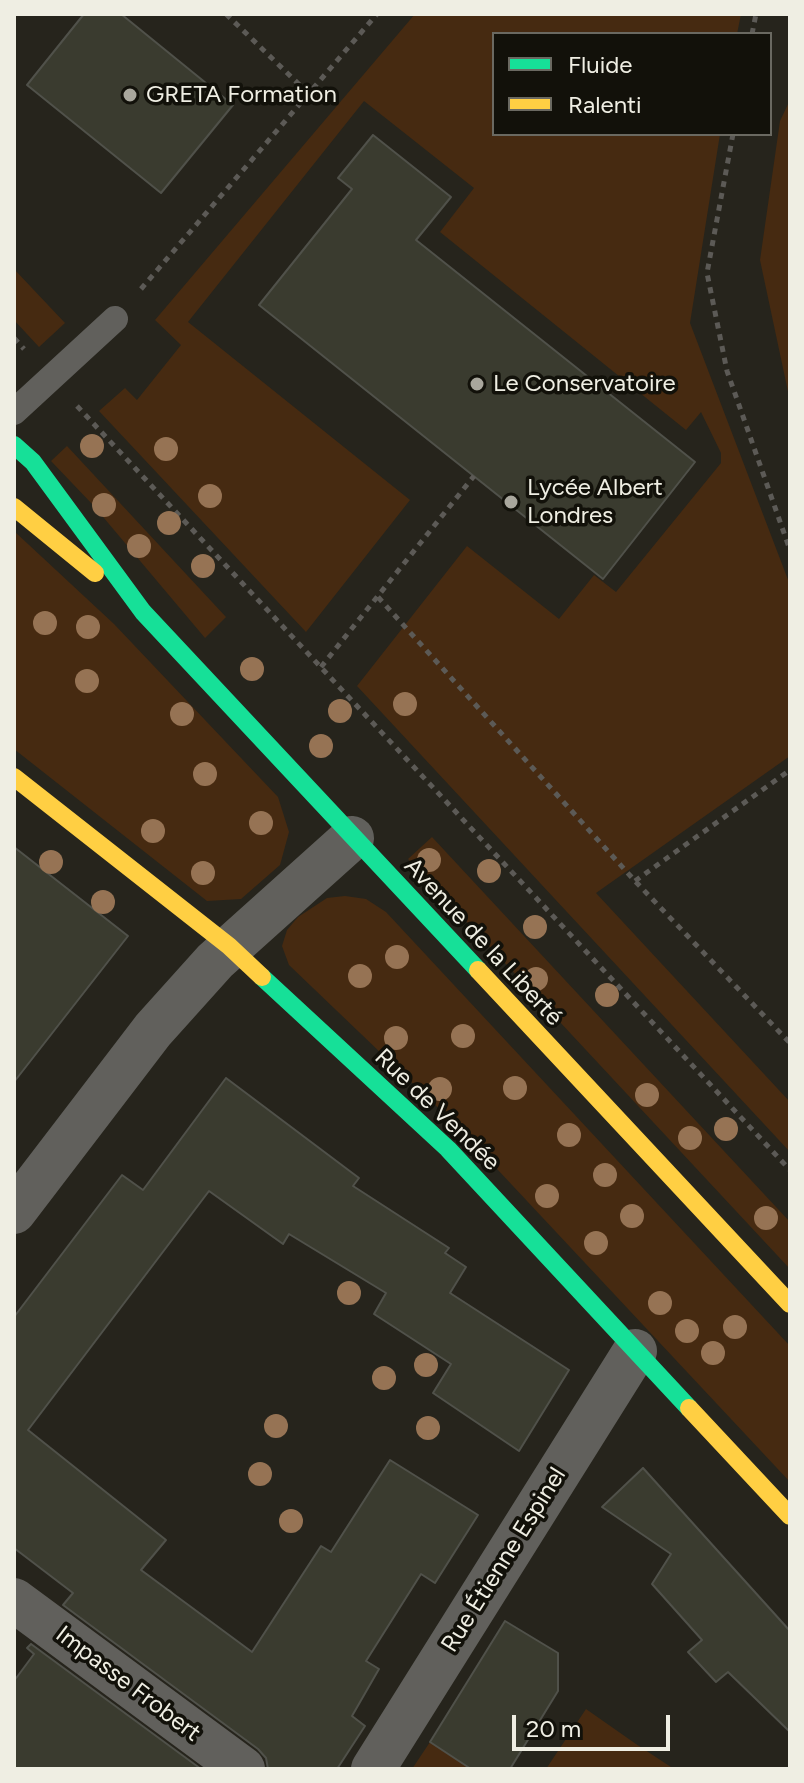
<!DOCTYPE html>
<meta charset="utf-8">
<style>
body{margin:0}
#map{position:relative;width:804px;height:1783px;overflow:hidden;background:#26241c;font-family:Figtree,sans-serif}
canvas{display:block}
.frame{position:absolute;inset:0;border:16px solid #efeee3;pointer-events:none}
.legend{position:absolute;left:492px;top:32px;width:280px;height:104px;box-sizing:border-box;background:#12110a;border:2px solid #6a6961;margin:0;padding:10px 14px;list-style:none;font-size:24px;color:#efeee3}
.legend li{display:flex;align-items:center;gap:16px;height:40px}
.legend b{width:40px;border:2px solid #6a6961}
.scale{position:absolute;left:512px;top:1715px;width:158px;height:36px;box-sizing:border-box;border:4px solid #efeee3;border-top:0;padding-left:10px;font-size:24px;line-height:28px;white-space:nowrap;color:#efeee3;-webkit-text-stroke:6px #12110a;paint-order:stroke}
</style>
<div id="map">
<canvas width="804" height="1783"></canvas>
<div class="frame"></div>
<ul class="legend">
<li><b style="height:10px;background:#16e098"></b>Fluide</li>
<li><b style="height:10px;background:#ffcf43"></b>Ralenti</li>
</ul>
<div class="scale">20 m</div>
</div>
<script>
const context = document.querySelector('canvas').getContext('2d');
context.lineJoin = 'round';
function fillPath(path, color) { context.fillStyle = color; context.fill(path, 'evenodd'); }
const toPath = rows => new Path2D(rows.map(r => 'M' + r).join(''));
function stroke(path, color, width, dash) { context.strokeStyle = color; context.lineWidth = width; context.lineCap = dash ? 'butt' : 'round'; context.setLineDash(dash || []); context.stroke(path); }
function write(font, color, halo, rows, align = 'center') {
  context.font = font + ' Figtree,sans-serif'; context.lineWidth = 7; context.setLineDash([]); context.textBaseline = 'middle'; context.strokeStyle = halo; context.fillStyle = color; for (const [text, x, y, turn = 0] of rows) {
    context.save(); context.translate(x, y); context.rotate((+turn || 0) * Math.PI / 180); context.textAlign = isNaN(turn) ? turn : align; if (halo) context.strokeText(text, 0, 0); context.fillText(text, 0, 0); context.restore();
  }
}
fillPath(toPath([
 [415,14,741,14,737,34,494,34,494,134,720,134,690,323,790,585,790,756,596,893,790,1102,790,1152,357,686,467,546,559,619,594,575,616,592,721,463,721,453,701,412,686,430,440,232,474,188,364,101,188,322,410,500,306,632,99,411,125,388,137,400,181,345,155,320],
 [790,100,790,401,760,260,780,121],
 [14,269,65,323,39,347,14,320],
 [67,446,226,617,205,638,93,505,51,461],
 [14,531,114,624,278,797,289,832,280,865,241,899,207,901,14,749],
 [432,837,790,1222,790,1269,408,859],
 [345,896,366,899,386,912,790,1346,790,1482,454,1123,289,965,282,946,287,930,298,917,327,898],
 [586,1709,636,1744,674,1769,546,1769],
 [430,1742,472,1769,412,1769]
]), '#462a11');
const building = toPath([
 [84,14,121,14,233,105,161,193,27,85,84,14],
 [373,135,451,197,416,240,695,462,603,579,259,305,352,189,338,178,373,135],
 [14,847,128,936,14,1082,14,847],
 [226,1078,359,1178,353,1186,449,1248,445,1253,466,1267,450,1293,569,1370,519,1451,433,1393,451,1364,374,1314,386,1293,289,1234,283,1244,209,1191,28,1430,166,1540,141,1570,252,1652,321,1546,331,1552,390,1460,478,1515,435,1583,421,1574,366,1661,379,1669,352,1716,365,1726,337,1769,268,1769,266,1758,258,1749,63,1605,73,1593,14,1548,14,1317,122,1175,143,1190,226,1078],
 [643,1468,790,1631,790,1732,728,1672,716,1682,688,1652,702,1640,652,1584,671,1554,602,1507,643,1468],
 [505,1621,558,1653,558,1691,510,1769,471,1769,430,1742,505,1621],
 [31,1644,201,1769,14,1769,14,1681,34,1654,27,1648,31,1644]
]);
fillPath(building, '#3a3b2f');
stroke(building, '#50514a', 2);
stroke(toPath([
 [226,14,309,94],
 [752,34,756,14],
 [733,134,707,273,727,371,790,550],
 [141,289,377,14],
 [14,338,24,349],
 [77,406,790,1170],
 [378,597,635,881,790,1043],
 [321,667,474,476],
 [635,881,790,770]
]), '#5c5a56', 5, [6, 6]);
stroke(toPath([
 [14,412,115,319]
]), '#61605c', 26);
stroke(toPath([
 [14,1212,153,1030,215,961,352,838],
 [14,1600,243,1769],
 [373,1769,635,1351]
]), '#61605c', 44);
stroke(toPath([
 [14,445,33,462,143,612,478,970],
 [262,977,448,1149,689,1408]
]), '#16e098', 18);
stroke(toPath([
 [14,507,95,573],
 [14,777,229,946,262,977],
 [478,970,790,1304],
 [689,1408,790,1516]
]), '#ffcf43', 18);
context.fillStyle = '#967354';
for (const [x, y] of [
 [92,446],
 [166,449],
 [210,496],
 [104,505],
 [169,523],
 [139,546],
 [203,566],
 [45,623],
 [88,627],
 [252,669],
 [87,681],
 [405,704],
 [340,711],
 [182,714],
 [321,746],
 [205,774],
 [261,823],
 [153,831],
 [429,860],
 [51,862],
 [489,871],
 [203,873],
 [103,902],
 [535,927],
 [397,957],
 [360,976],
 [536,979],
 [607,995],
 [463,1036],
 [396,1038],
 [515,1088],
 [440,1089],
 [647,1095],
 [726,1129],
 [569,1135],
 [690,1138],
 [605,1175],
 [547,1196],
 [632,1216],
 [766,1218],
 [596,1243],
 [349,1293],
 [660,1303],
 [735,1327],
 [687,1331],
 [713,1353],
 [426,1365],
 [384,1378],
 [276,1426],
 [428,1428],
 [260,1474],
 [291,1521]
]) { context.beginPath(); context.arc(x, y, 12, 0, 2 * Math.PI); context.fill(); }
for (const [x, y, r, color] of [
 [130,95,8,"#a9a79d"],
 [477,384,8,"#a9a79d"],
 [511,502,8,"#a9a79d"]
]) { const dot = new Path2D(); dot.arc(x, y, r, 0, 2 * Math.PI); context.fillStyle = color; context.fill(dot); stroke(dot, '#12110a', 3); }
write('24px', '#efeee3', '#12110a', [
 ["GRETA Formation",146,95],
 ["Le Conservatoire",493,384],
 ["Lycée Albert",527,488],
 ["Londres",527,516]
], 'left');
write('24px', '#efeee3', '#12110a', [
 ["Avenue de la Liberté",483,942,47],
 ["Rue de Vendée",437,1110,44],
 ["Rue Étienne Espinel",504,1560,-58],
 ["Impasse Frobert",128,1684,37]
]);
</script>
